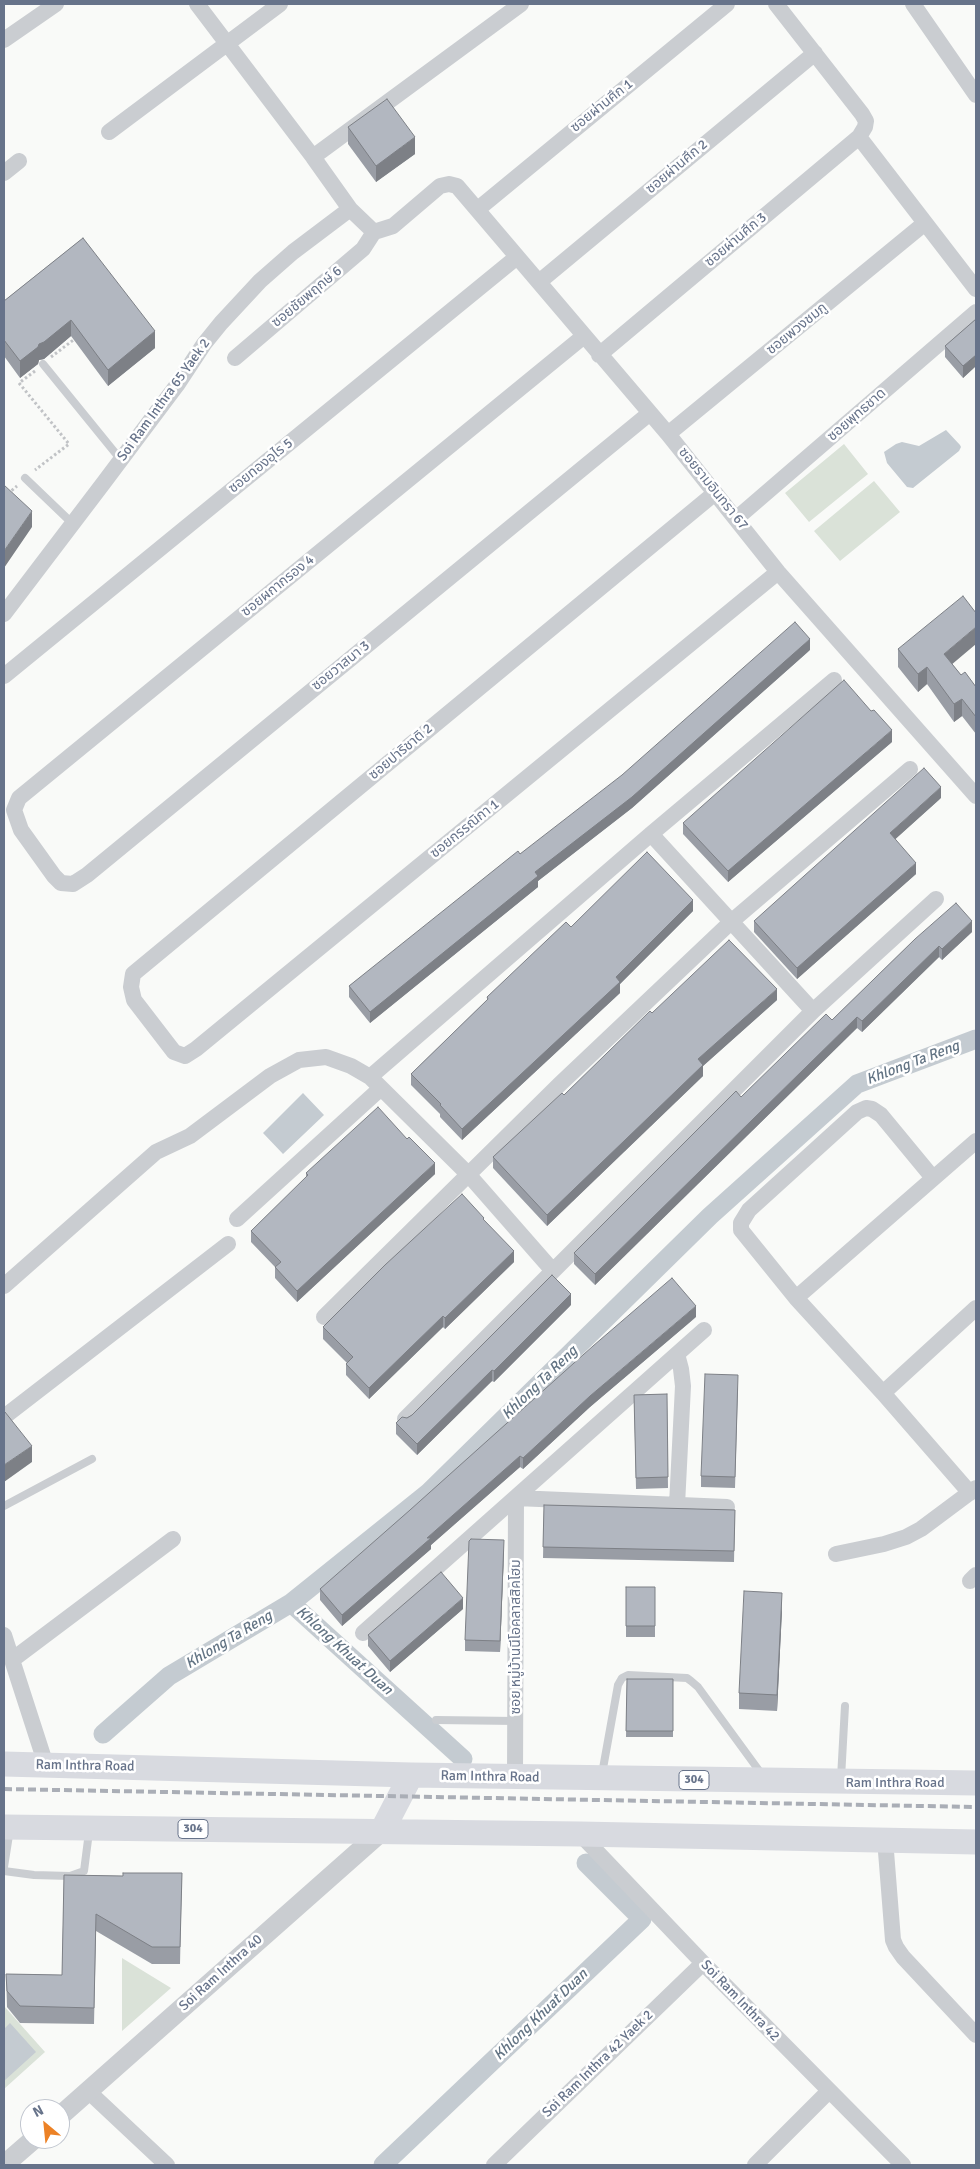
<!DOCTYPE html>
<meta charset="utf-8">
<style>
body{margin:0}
#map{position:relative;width:980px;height:2169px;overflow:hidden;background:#f9faf8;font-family:Signika,sans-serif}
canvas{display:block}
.frame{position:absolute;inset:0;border:5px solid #67738a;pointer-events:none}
.north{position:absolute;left:20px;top:2099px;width:50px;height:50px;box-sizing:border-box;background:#fff;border:1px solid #c2c7d0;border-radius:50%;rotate:332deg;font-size:14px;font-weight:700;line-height:20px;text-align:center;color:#67738a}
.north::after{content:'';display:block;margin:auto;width:18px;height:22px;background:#ec8226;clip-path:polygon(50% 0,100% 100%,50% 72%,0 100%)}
</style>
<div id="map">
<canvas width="980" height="2169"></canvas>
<div class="frame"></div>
<div class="north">N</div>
</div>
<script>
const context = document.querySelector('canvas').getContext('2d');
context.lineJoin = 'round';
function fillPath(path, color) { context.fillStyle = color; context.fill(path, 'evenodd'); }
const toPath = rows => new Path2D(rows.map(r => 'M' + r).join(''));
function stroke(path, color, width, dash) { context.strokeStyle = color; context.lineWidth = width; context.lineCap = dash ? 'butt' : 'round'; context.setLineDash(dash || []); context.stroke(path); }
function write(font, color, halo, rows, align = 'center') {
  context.font = font + ' Signika,"Noto Sans Thai",sans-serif'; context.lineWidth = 5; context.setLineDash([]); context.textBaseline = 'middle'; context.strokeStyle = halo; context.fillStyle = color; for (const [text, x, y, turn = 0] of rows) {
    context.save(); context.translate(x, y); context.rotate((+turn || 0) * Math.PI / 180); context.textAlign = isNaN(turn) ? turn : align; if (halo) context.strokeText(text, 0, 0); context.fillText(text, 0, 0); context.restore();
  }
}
fillPath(toPath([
 [844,444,868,474,809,522,785,493],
 [874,481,900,512,840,561,814,531],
 [122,1958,171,1988,122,2031],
 [4,2006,45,2052,4,2089]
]), '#dae2d8');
fillPath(toPath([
 [946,430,960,445,961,447,959,451,913,488,907,487,887,463,884,452,896,444,902,442,919,446],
 [303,1093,324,1115,283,1154,263,1133],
 [10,2023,36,2052,4,2081,4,2029]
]), '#c4cbd1');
stroke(toPath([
 [291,1603,463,1759],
 [103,1734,169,1676,291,1603,428,1493,710,1216,857,1084,976,1039],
 [383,2165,642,1919,586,1863]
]), '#c4cbd1', 19);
stroke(toPath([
 [51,357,76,338],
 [35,371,19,383,69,444,35,470],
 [4,497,17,486]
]), '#c1c3c6', 3, [2.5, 2.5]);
stroke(toPath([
 [43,364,121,460],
 [25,478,73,524],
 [4,1506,92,1459],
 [436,1720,516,1721],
 [602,1774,618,1685,622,1678,628,1675,687,1678,691,1681,698,1687,763,1776],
 [841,1778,845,1706],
 [4,1867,10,1829],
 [4,1871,34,1875,70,1876,84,1871,89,1832]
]), '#cacdd1', 8);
stroke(toPath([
 [913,4,976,95],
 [4,40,56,4],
 [109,132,280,4],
 [859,137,976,289],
 [313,157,521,4],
 [4,173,19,161],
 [350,209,374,232],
 [478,209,727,4],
 [374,232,393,226,440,186,449,184,457,186,668,434,778,572,976,796],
 [539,282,815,53],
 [584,336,19,798,14,810,21,830,54,876,61,883,73,884,87,875,650,413],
 [599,355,859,137,865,127,866,121,862,114,776,4],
 [235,358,363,249,374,232],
 [668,434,925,223],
 [715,493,133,974,131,987,134,1000,174,1052,185,1056,196,1049,778,572],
 [737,518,976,312],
 [4,614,105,481,177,385,204,344,221,323,260,281,293,252,350,209,313,157,197,4],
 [4,676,517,257],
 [651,834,813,1011],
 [370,1077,468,1174,553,1271],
 [933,1178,881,1115,872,1109,866,1108,857,1112,749,1210,741,1223,741,1230,796,1298,883,1393,970,1493],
 [237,1219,381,1088],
 [4,1286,156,1152,190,1136,270,1076,299,1060,326,1057,351,1066,370,1077,651,834,834,680],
 [796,1298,976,1141],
 [324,1317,560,1084,732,921,910,769],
 [883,1393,976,1308],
 [4,1417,228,1244],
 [405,1419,813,1011,936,899],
 [677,1505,683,1386,681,1369,677,1354],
 [836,1554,884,1544,906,1537,921,1529,976,1488],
 [970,1581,976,1575],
 [363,1633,704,1330],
 [4,1635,46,1765],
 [12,1660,173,1539],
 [515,1777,516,1498,727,1507],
 [580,1834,703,1963,903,2165],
 [885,1839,893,1940,896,1947,903,1957,976,2035],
 [88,2091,167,2165],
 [494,2165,703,1963],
 [755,2165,829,2091]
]), '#cacdd1', 16);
stroke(toPath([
 [60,2116,382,1831],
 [4,2165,34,2139]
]), '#cacdd1', 20);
stroke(toPath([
 [4,1764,411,1775,976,1783],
 [4,1827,580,1834,976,1842],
 [382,1831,411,1775]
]), '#d8dae0', 25);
stroke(toPath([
 [4,1789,976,1807]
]), '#aaaeb6', 4, [8, 4]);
fillPath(toPath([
 [348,127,415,154,376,182,348,144],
 [83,238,155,348,108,386,71,336,44,359,39,360,38,364,20,378,4,356,4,301],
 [976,319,976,366,963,378,945,357,945,346],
 [898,649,952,664,961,675,976,687,976,734,962,716,954,722,927,684,918,692,898,667],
 [810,650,632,808,538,881,538,887,370,1023,349,997,349,986,520,854],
 [892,742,728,882,683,834,683,823],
 [941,798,895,839,916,874,797,979,754,932,754,921],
 [693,911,620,984,620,993,462,1140,440,1117,440,1114,411,1085,411,1074,487,1000,487,997,571,927],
 [972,932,942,960,939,957,862,1032,857,1028,595,1285,574,1264,574,1253,741,1097,832,1020,915,939],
 [777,1000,703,1066,703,1076,547,1226,493,1168,493,1157,564,1095,652,1013],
 [306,1173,435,1174,297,1302,275,1278,275,1267,251,1242,251,1231,306,1178],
 [484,1221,514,1262,445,1329,443,1327,369,1399,346,1375,346,1364,347,1363,323,1339,323,1327],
 [571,1305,494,1382,492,1381,417,1455,396,1434,396,1423,412,1415],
 [696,1317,590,1407,523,1469,520,1467,431,1545,431,1549,342,1626,320,1600,320,1589],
 [738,1387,735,1488,701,1487,701,1476],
 [667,1394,668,1488,636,1489,634,1395],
 [544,1505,735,1510,734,1562,543,1558],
 [504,1551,500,1652,465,1651,465,1640],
 [626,1587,655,1587,655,1637,626,1637],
 [463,1609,390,1672,368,1646,368,1635],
 [782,1610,777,1711,739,1709,739,1693],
 [627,1679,673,1679,673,1737,626,1737],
 [182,1873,180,1964,152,1964,96,1931,94,2024,20,2023,7,2007,6,1974,62,1975,64,1875,123,1876]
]), '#999da5');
fillPath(toPath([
 [415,137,415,154,376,182,376,166],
 [71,320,71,336,44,359,39,360,38,364,20,378,20,361,39,344],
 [155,331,155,348,108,386,108,370],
 [976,355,976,366,963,378,963,366],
 [32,511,32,527,4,568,4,551],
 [976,627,976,644,944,671,944,654],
 [810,639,810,650,632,808,538,881,538,887,370,1023,370,1012],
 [927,667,927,684,918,692,918,674],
 [962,699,962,716,954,722,954,704],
 [892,730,892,742,728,882,728,871],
 [941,787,941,798,890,844,890,833],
 [916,863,916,874,797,979,797,968],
 [693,900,693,911,620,984,620,993,462,1140,462,1129,616,977],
 [972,921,972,932,942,960,942,949],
 [939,946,939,957,862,1032,862,1021],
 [777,989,777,1000,703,1066,703,1076,547,1226,547,1215,698,1059],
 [857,1017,857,1028,595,1285,595,1274],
 [435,1163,435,1174,297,1302,297,1291],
 [514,1251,514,1262,445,1329,445,1318],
 [571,1294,571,1305,494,1382,494,1371],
 [696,1306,696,1317,590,1407,523,1469,523,1458,590,1396],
 [443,1316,443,1327,369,1399,369,1388],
 [492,1370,492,1381,417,1455,417,1444],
 [32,1446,32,1462,4,1482,4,1465],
 [520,1456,520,1467,431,1545,431,1549,342,1626,342,1615,427,1538],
 [504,1540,504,1551,500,1652,500,1641],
 [782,1593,782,1610,777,1711,777,1695],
 [463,1598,463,1609,390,1672,390,1661]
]), '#7d8086');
const building = toPath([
 [387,99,415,137,376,166,348,127,387,99],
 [83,238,155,331,108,370,71,320,44,342,39,344,38,347,20,361,4,340,4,301,83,238],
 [976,319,976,355,963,366,945,346,976,319],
 [4,485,32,511,4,551,4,485],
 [963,596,976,613,976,627,944,654,961,675,965,672,976,687,976,717,962,699,954,704,927,667,918,674,898,649,963,596],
 [795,622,810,639,632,797,535,872,538,876,370,1012,349,986,518,851,520,854,622,775,795,622],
 [844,680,871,711,874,710,892,730,728,871,683,823,844,680],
 [924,768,941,787,890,833,916,863,797,968,754,921,924,768],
 [647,852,693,900,616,977,620,982,462,1129,440,1105,441,1104,411,1074,488,999,487,997,566,922,571,927,647,852],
 [956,903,972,921,942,949,939,946,862,1021,857,1017,595,1274,574,1253,736,1091,741,1097,826,1014,832,1020,915,939,956,903],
 [729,940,777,989,698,1059,703,1065,547,1215,493,1157,562,1093,564,1095,650,1011,652,1013,729,940],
 [378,1107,407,1139,409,1137,435,1163,297,1291,275,1267,281,1262,251,1231,308,1175,306,1173,378,1107],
 [462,1194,484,1218,483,1219,514,1251,445,1318,443,1316,369,1388,346,1364,353,1357,323,1327,385,1265,462,1194],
 [552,1275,571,1294,494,1371,492,1370,417,1444,396,1423,402,1417,407,1418,412,1415,552,1275],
 [672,1278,696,1306,590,1396,523,1458,520,1456,427,1538,431,1538,342,1615,320,1589,410,1510,593,1346,672,1278],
 [705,1374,738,1375,735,1477,701,1476,705,1374],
 [667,1394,668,1477,636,1478,634,1395,667,1394],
 [4,1412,5,1412,32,1446,4,1465,4,1412],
 [544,1505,735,1510,734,1551,543,1547,544,1505],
 [471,1539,504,1540,500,1641,465,1640,469,1541,471,1539],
 [441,1572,463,1598,390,1661,368,1635,441,1572],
 [626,1587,655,1587,655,1626,626,1626,626,1587],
 [744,1591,782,1593,777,1695,739,1693,744,1591],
 [627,1679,673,1679,673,1731,626,1731,627,1679],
 [123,1873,182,1873,180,1947,152,1947,96,1914,94,2008,20,2006,7,1991,6,1974,62,1975,64,1875,123,1876,123,1873]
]);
fillPath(building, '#b2b7c0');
stroke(building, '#7d8086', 1);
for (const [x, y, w] of [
 [694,1780,30],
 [193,1829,30]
]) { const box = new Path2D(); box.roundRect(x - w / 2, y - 9.5, w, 19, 4); context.fillStyle = '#fff'; context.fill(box); stroke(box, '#67738a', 1); }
write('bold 12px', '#67738a', null, [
 ["304",694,1780],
 ["304",193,1829]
]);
write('14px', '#67738a', '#fff', [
 ["ซอยผ่านศึก 1",602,106,-39],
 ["ซอยผ่านศึก 2",677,167,-40],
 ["ซอยผ่านศึก 3",736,240,-40],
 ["ซอยชัยพฤกษ์ 6",307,297,-40],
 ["ซอยพวงชมภู",797,329,-39],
 ["Soi Ram Inthra 65 Yaek 2",164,400,-54],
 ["ซอยพุทธชาด",857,415,-41],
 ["ซอยทองอุไร 5",261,466,-39],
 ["ซอยรามอินทรา 67",713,489,51],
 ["ซอยผกากรอง 4",278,586,-39],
 ["ซอยวาสนา 3",341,666,-39],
 ["ซอยปาริชาติ 2",401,752,-40],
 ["ซอยกรรณิกา 1",465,829,-39],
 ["ซอย หมู่บ้านนีโอคลาสสิคโฮม",516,1637,-90],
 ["Ram Inthra Road",85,1766,1],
 ["Ram Inthra Road",490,1777,1],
 ["Ram Inthra Road",895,1783],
 ["Soi Ram Inthra 40",221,1973,-42],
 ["Soi Ram Inthra 42",740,2001,46],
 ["Soi Ram Inthra 42 Yaek 2",598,2064,-44]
]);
write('italic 15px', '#637484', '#fff', [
 ["Khlong Ta Reng",913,1063,-21],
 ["Khlong Ta Reng",540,1383,-44],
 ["Khlong Ta Reng",229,1640,-31],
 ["Khlong Khuat Duan",344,1651,42],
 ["Khlong Khuat Duan",541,2015,-44]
]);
</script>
